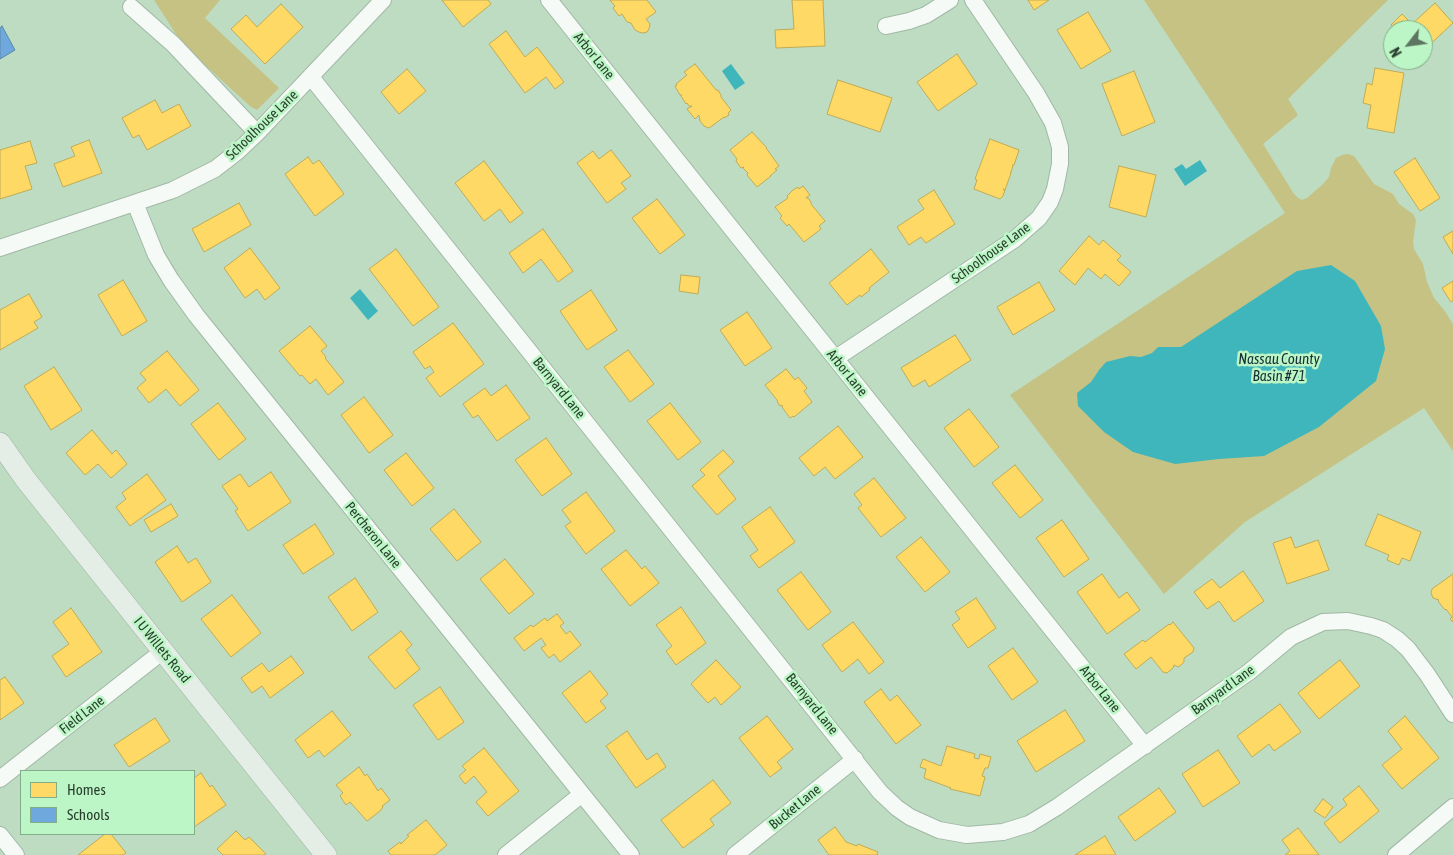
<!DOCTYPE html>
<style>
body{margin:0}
#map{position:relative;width:1453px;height:855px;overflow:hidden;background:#bddcc2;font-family:"Asap Condensed",sans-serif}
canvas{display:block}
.legend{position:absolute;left:20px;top:770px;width:175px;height:65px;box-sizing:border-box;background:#bdf6c6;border:1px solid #82ad89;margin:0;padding:6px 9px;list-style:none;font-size:15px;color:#293f2d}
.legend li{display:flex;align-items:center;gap:10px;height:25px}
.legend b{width:25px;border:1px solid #82ad89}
.north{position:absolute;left:1383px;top:20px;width:50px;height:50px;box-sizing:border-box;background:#bdf6c6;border:1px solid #82ad89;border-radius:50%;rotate:240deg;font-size:14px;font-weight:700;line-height:20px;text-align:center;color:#293f2d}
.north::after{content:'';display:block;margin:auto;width:18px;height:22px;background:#5d7661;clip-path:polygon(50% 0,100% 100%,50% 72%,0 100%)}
</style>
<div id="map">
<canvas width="1453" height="855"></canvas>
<ul class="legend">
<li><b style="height:14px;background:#ffd966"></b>Homes</li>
<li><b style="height:14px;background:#6fa8dc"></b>Schools</li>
</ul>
<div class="north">N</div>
</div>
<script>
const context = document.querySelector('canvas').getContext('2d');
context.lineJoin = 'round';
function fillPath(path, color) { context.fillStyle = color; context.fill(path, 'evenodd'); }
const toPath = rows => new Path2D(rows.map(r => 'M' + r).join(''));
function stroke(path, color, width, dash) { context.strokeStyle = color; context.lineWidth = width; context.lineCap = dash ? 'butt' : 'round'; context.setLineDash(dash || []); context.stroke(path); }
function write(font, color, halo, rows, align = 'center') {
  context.font = font + ' "Asap Condensed",sans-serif'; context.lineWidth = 5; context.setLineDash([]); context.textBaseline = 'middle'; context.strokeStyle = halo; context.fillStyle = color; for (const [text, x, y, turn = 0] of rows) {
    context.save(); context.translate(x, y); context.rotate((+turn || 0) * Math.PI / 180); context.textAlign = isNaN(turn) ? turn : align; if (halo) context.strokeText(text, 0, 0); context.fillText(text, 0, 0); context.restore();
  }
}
fillPath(toPath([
 [154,0,220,0,205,18,279,88,257,110,251,107,183,45],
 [1144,0,1388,0,1288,99,1298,115,1263,144,1294,194,1298,198,1302,200,1307,198,1323,184,1329,177,1331,168,1336,158,1342,155,1348,154,1354,156,1374,184,1393,194,1399,204,1413,214,1416,220,1413,242,1414,249,1423,264,1427,282,1434,298,1444,310,1453,324,1453,451,1424,408,1245,522,1164,594,1010,395,1285,213]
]), '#c5c284');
fillPath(toPath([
 [731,64,745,83,735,90,722,71],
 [1200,160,1207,171,1185,186,1174,169,1182,164,1186,169],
 [1331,265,1355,281,1381,326,1385,349,1376,381,1319,427,1264,456,1219,459,1175,464,1133,452,1104,432,1078,406,1077,393,1091,382,1099,370,1106,362,1130,356,1141,357,1152,353,1158,347,1181,347,1297,271],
 [360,289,378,311,368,320,350,298]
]), '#3eb6bc');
const homes = toPath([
 [442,0,488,0,491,4,463,27,442,0],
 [610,0,647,0,656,12,646,19,650,24,649,29,647,32,643,33,639,32,635,30,631,23,627,22,622,14,619,16,613,8,615,6,610,0],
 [792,0,823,0,825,46,776,48,775,30,794,29,792,0],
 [1028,0,1049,0,1034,10,1028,0],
 [1435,3,1453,23,1423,51,1423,30,1396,30,1391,25,1402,14,1412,24,1435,3],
 [281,4,303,27,265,64,231,29,246,15,257,27,281,4],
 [1088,12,1111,51,1081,69,1057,30,1088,12],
 [506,31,525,57,537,47,564,82,555,89,546,77,525,93,489,44,506,31],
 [957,54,977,84,938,111,917,82,957,54],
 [695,64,716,90,718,90,721,95,721,97,731,110,728,113,729,115,724,118,724,117,709,128,704,126,700,121,699,115,695,119,687,109,692,106,689,106,687,103,686,104,681,96,682,95,680,95,675,86,677,85,676,84,687,75,684,72,695,64],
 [1375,68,1404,73,1394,133,1367,128,1371,105,1363,103,1367,83,1372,85,1375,68],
 [407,69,426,91,399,114,381,92,407,69],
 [1134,71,1155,122,1122,136,1102,84,1134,71],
 [838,80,892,98,880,132,827,114,838,80],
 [155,100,162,113,179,104,191,126,147,150,139,135,133,138,122,118,155,100],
 [752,132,767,148,766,148,779,166,775,169,777,170,770,176,771,176,757,187,747,175,748,173,743,168,744,167,741,168,736,161,737,159,730,150,752,132],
 [990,139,1019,150,1014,165,1012,165,1013,166,1011,172,1010,172,1011,173,1005,190,1003,189,1005,190,1003,196,1000,199,974,189,977,180,975,179,990,139],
 [89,140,102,173,63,187,54,164,75,156,71,147,89,140],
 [30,141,37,163,25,166,32,189,0,199,0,150,30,141],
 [611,150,631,176,621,183,626,189,607,203,577,163,593,151,599,159,611,150],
 [308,157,313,164,319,160,344,194,315,216,285,174,308,157],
 [1415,158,1440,198,1420,211,1394,172,1415,158],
 [484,161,523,213,510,223,500,209,484,221,455,183,484,161],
 [1119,166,1156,175,1146,217,1109,207,1119,166],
 [803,186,810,195,806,198,808,198,811,202,811,204,825,221,819,226,821,229,804,242,789,224,787,226,780,218,782,216,775,207,788,198,787,196,793,190,798,187,799,189,803,186],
 [934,190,955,224,926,243,921,237,909,245,897,227,924,209,918,200,934,190],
 [657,199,685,235,660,254,632,218,657,199],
 [239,203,251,225,204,252,192,229,239,203],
 [543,229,573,271,558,282,541,259,523,273,509,253,543,229],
 [1453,231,1453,254,1443,237,1453,231],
 [1089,236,1099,245,1103,240,1121,256,1117,260,1131,272,1119,286,1105,274,1101,279,1088,268,1075,285,1059,271,1089,236],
 [250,248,280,288,265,300,257,289,245,298,224,268,250,248],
 [396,249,439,307,413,326,369,269,396,249],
 [871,249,889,272,869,288,870,290,861,297,860,295,847,305,829,283,871,249],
 [681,275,700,277,698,294,679,291,681,275],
 [123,280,147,321,122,336,98,295,123,280],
 [1453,281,1453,301,1451,302,1442,288,1453,281],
 [1039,282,1055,310,1013,335,997,307,1039,282],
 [591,290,617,330,587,350,560,311,591,290],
 [29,294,42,317,34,322,38,328,0,350,0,310,29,294],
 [747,312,772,348,745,366,720,330,747,312],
 [453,323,484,364,440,397,426,378,434,372,430,366,425,369,413,352,453,323],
 [310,326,327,346,321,351,326,357,325,358,344,382,328,395,316,379,310,384,302,375,300,376,279,351,310,326],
 [955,335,971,360,929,387,925,380,913,387,901,368,955,335],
 [628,350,654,384,630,402,604,367,628,350],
 [167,351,199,390,180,406,166,389,149,403,137,388,146,380,140,373,167,351],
 [54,367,82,410,51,430,24,386,54,367],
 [786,369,795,380,798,377,807,388,804,391,812,402,794,417,793,416,790,418,782,407,783,406,779,405,777,400,765,385,786,369],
 [506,385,530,418,497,441,478,415,473,418,463,404,485,388,491,396,506,385],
 [364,397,393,435,369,453,341,415,364,397],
 [218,403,246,439,219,460,191,424,218,403],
 [670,403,701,442,678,460,647,421,670,403],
 [969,409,999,447,974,467,944,428,969,409],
 [838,426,863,457,835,479,825,467,814,476,799,458,838,426],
 [92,430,112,454,116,450,127,464,111,478,98,464,85,475,66,453,92,430],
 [546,438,572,474,542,496,515,460,546,438],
 [723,450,734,462,718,476,736,499,717,515,692,486,705,475,700,470,723,450],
 [406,453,434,488,412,506,384,470,406,453],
 [1015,465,1043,500,1020,518,992,483,1015,465],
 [271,472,291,502,248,531,235,511,238,509,222,486,240,474,249,487,271,472],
 [147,474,166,500,130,526,116,507,126,499,122,493,147,474],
 [874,478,906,518,881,537,858,508,862,505,854,494,874,478],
 [586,492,615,531,586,554,565,526,571,522,562,510,586,492],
 [171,504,178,516,151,532,144,520,171,504],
 [770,507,795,542,759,568,750,556,758,550,742,527,770,507],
 [454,509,481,542,457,561,430,529,454,509],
 [1378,514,1421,532,1410,561,1402,558,1399,565,1387,560,1389,555,1365,545,1378,514],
 [1062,520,1089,559,1064,577,1036,538,1062,520],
 [315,524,334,554,303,574,283,545,315,524],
 [921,537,950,572,925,592,896,557,921,537],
 [1291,537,1295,548,1318,540,1329,570,1287,584,1273,543,1291,537],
 [177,546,188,563,196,558,211,582,182,602,155,562,177,546],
 [626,550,642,569,645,566,659,583,630,606,601,569,626,550],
 [505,559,534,594,509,614,480,579,505,559],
 [1243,571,1264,601,1234,622,1219,601,1207,609,1194,592,1212,579,1220,588,1243,571],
 [801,572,831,612,808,630,777,590,801,572],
 [1102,574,1119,598,1127,592,1140,610,1107,634,1077,592,1102,574],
 [1453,574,1453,622,1450,619,1452,617,1446,609,1445,610,1438,601,1439,600,1433,598,1431,593,1432,589,1453,574],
 [355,578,378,612,352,631,328,597,355,578],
 [232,595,261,633,231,657,201,619,232,595],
 [976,598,996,628,968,648,952,625,960,619,955,612,976,598],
 [681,607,706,643,676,665,666,651,672,646,656,625,681,607],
 [71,608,102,652,66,677,52,656,69,644,53,622,71,608],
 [557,614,564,623,560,626,566,634,570,631,581,645,560,662,554,654,549,658,541,648,546,645,541,638,524,651,514,638,531,625,533,627,545,618,547,621,557,614],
 [853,622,884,662,869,674,858,659,842,672,822,645,853,622],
 [1173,622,1194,648,1193,652,1184,658,1184,662,1181,665,1178,667,1174,665,1173,668,1167,673,1163,672,1151,657,1136,669,1124,654,1143,640,1145,642,1169,624,1170,625,1173,622],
 [401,631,412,645,406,650,420,669,395,689,368,657,401,631],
 [1013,648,1038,682,1012,700,988,666,1013,648],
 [291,656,304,673,270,698,262,686,252,693,241,678,262,663,269,672,291,656],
 [716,660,741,687,721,705,715,697,708,703,691,684,716,660],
 [1340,660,1360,686,1319,719,1298,693,1340,660],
 [590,671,608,694,600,701,606,708,586,723,562,693,590,671],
 [5,677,24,703,0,720,0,680,5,677],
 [440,687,464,722,438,740,413,705,440,687],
 [881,689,890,701,897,695,921,725,896,744,864,702,881,689],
 [1280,704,1301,732,1274,751,1269,744,1252,757,1237,736,1280,704],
 [1065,710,1085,741,1036,772,1017,741,1065,710],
 [332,711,351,735,324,757,319,750,308,758,295,740,332,711],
 [767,716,793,749,777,762,782,768,770,777,739,738,767,716],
 [1405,716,1439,758,1402,789,1382,765,1402,749,1388,731,1405,716],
 [155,718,170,741,129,767,114,745,155,718],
 [627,731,647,760,657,753,666,767,636,788,606,746,627,731],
 [947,746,975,754,974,758,979,759,980,754,991,757,988,768,985,768,982,776,985,777,980,796,950,789,951,788,924,778,926,769,920,767,923,759,941,766,947,746],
 [484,748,519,791,488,816,476,802,487,792,474,776,465,784,459,776,466,770,462,766,484,748],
 [1218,750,1240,783,1203,807,1182,774,1218,750],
 [359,767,365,776,367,774,378,791,381,788,390,800,382,806,383,807,380,811,367,821,350,802,346,805,340,796,343,793,336,785,359,767],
 [201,773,210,787,212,785,226,805,194,827,194,778,201,773],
 [713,780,731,803,710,819,714,825,683,848,661,820,713,780],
 [1359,786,1379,811,1340,843,1324,823,1347,805,1343,799,1359,786],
 [1159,788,1176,812,1135,841,1118,817,1159,788],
 [1323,799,1333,807,1325,818,1314,811,1323,799],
 [426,820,447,845,435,855,391,855,388,851,400,842,401,844,409,836,407,835,426,820],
 [835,827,846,842,857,846,858,844,878,852,877,854,878,855,829,855,818,840,835,827],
 [1298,828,1319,855,1285,855,1290,851,1282,840,1298,828],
 [236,831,245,840,249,837,266,854,264,855,223,855,217,849,236,831],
 [105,834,111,834,126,853,123,855,78,855,105,834],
 [1105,836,1116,855,1075,855,1105,836]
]);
fillPath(homes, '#ffd966');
stroke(homes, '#bfab55', 1);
const schools = toPath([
 [2,26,15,50,0,59,0,28,2,26]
]);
fillPath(schools, '#6fa8dc');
stroke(schools, '#5a88a8', 1);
const minor = toPath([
 [549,0,1145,746],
 [131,7,173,44,257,133],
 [886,26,909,21,926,15,950,0],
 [311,77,880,792,897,808,910,817,939,830,967,835,1003,832,1029,824,1057,807,1249,672,1291,637,1323,622,1348,621,1371,626,1383,630,1397,639,1408,649,1427,674,1453,714],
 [135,203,156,255,171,280,196,315,631,855],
 [0,248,173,190,215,169,237,152,257,133,383,0],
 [836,358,1015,239,1039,218,1050,202,1055,189,1060,164,1060,147,1053,123,1036,93,973,0],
 [0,779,163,651],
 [0,835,16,855],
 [506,855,582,794],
 [735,855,855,759],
 [1396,855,1453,807]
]);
const major = toPath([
 [0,443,26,480,326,855]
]);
stroke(minor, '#a1b8a5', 18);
stroke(major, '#9bb39f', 22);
stroke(minor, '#f5faf6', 16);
stroke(major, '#e4ede6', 21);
write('14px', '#293f2d', '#bdf6c6', [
 ["Arbor Lane",594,56,51],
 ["Schoolhouse Lane",262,125,-44],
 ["Schoolhouse Lane",991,253,-36],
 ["Arbor Lane",847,373,51],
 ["Barnyard Lane",559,388,51],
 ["Percheron Lane",373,535,51],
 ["I U Willets Road",162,650,51],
 ["Arbor Lane",1100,689,51],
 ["Barnyard Lane",1223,690,-36],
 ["Barnyard Lane",812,704,51],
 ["Field Lane",82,715,-38],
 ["Bucket Lane",795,807,-39]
]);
write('italic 15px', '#153035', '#bdf6c6', [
 ["Nassau County",1279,359],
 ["Basin #71",1279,376]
]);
</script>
